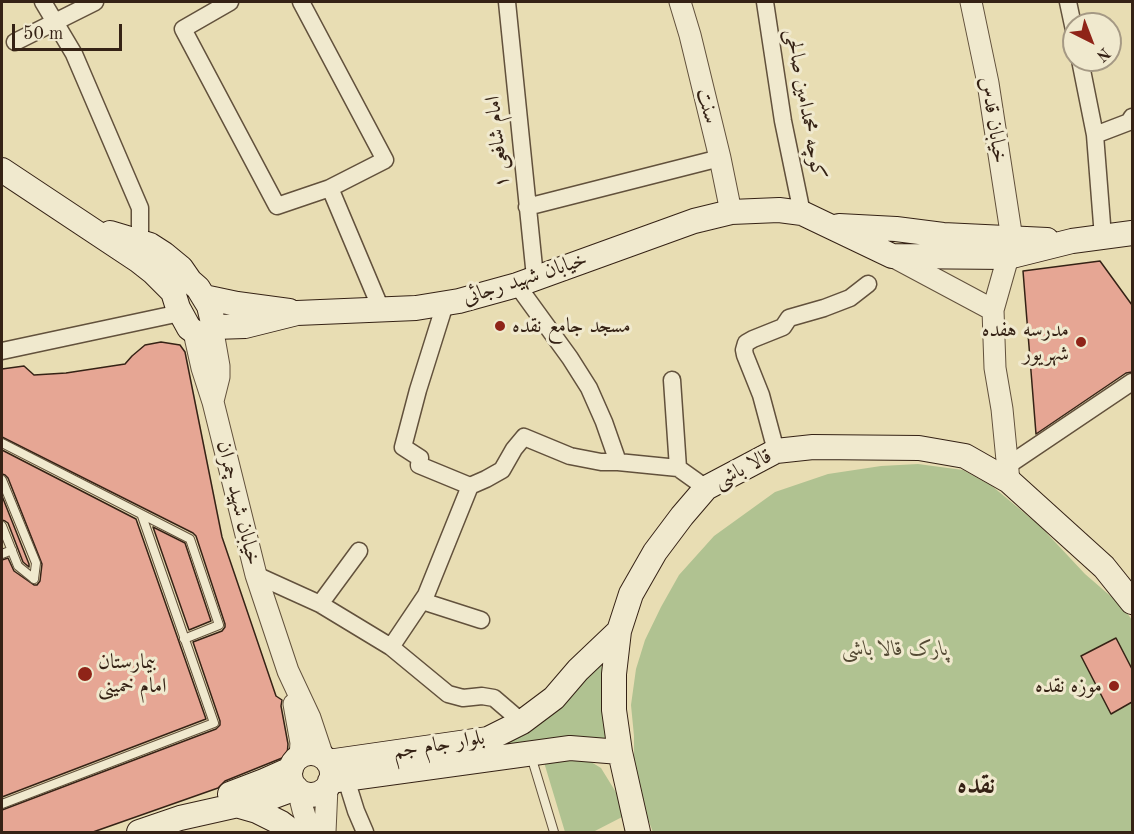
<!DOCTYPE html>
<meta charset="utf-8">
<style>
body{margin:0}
#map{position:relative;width:1134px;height:834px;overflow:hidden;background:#e8ddb3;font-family:"Old Standard TT",serif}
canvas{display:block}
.frame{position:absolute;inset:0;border:3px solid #352215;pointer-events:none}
.north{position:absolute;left:1062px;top:12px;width:60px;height:60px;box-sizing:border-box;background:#f0e9ce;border:2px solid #a59984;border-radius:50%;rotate:138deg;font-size:16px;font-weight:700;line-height:24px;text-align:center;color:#352215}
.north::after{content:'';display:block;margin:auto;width:21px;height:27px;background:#8f2418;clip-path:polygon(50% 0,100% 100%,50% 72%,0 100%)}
.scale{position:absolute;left:12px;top:24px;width:110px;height:27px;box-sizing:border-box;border:3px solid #352215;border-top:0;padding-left:8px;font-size:18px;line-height:21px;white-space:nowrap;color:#352215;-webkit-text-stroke:4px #f0e9ce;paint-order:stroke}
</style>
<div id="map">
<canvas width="1134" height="834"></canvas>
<div class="frame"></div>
<div class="north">N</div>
<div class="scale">50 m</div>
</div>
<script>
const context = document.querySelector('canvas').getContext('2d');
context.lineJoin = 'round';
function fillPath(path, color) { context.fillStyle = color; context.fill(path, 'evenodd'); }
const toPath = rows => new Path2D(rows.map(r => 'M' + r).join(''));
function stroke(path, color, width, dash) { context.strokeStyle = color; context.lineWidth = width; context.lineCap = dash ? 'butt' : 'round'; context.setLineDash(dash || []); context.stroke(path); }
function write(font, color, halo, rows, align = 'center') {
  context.font = font + ' "Old Standard TT",Amiri,serif'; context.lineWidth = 6; context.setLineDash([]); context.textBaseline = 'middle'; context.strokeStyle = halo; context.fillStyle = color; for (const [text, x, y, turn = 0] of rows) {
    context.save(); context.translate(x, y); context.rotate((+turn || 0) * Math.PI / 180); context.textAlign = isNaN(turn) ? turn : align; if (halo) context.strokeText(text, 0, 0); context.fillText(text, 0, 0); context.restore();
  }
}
fillPath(toPath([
 [918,464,963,470,992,486,1040,526,1085,574,1122,606,1132,620,1132,832,653,832,634,784,634,736,631,705,636,669,645,640,661,607,679,575,714,536,775,492,828,474,881,466],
 [619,631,620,752,494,758,488,739],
 [578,754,601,768,617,794,626,815,593,832,565,832,543,759]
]), '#b0c291');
const building = toPath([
 [1100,261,1132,305,1132,372,1126,373,1036,434,1023,271,1100,261],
 [161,342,180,345,185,352,222,537,276,696,282,700,281,706,288,744,287,756,225,781,218,788,93,832,2,832,2,810,216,729,220,725,220,721,193,642,222,631,225,627,225,624,196,536,193,533,2,437,2,369,24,366,34,375,66,373,125,364,132,356,145,345,161,342],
 [2,450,136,519,206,719,2,797,2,560,8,558,14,571,34,585,37,585,40,581,42,564,8,478,5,475,2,474,2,450],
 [2,496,29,564,29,567,23,562,8,523,5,521,2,520,2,496],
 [153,527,185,543,211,621,189,630,153,527],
 [1116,638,1132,669,1132,702,1111,714,1081,656,1116,638]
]);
fillPath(building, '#e6a694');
stroke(building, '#352215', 1.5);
const service = toPath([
 [2,443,190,539,219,625,184,639],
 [2,480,36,563,34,579],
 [2,526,18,566,34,579],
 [2,554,12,550],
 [531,756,554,832],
 [2,804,214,723,142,516]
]);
const minor = toPath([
 [43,2,74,54,140,208,140,242],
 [230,2,183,29,277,206,330,188,381,309],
 [301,2,385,160,330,188],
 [507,2,535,277],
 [765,2,783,121,802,213],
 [1068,2,1074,30],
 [15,42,95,2],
 [1080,60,1095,135,1103,237],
 [1095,135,1129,122,1132,117],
 [527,207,720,158],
 [517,285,570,358,589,388,604,422,618,462],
 [445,304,418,390,403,447,420,458,419,465,470,486],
 [2,351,180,313],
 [672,380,678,468],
 [776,451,761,395,745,355,744,350,746,343,753,339,783,327,789,318,824,308,850,298,868,284],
 [1007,466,1132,382],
 [256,575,320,604,391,647,448,694,463,698,482,696,494,698,522,722],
 [422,601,481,620],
 [320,604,359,551],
 [391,647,426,595,470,486,486,479,502,470,514,449,524,437,570,456,601,462,618,462,678,468,706,488],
 [346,779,356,811,365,832]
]);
const tertiary = toPath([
 [680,2,690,35,720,158,731,212],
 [971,2,988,83,1012,239],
 [892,256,993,310],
 [1008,257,993,310,995,368,1002,409,1009,481],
 [194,332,202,368,213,402,256,575,288,671,310,718,323,757],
 [213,332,219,366,219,377,213,401],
 [294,704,301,743,300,756],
 [298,790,303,810,310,832],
 [325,832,327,787]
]);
const secondary = toPath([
 [2,170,139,261,153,272,173,292],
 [839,226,896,229,943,235,1047,240],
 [110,233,150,245,164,254,181,268,190,281],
 [184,278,190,281,198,288,209,306,214,327,213,332,208,337,202,337,189,328,178,308,173,292,177,282,184,278],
 [204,297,237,304,289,311],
 [214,327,245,326,297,313,416,308,459,301,517,285,694,221,731,212,779,210,802,213,892,256,1008,257,1072,241,1132,233],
 '290 774a21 21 0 1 1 42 0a21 21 0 1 1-42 0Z',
 [328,762,488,739,522,722,554,698,578,670,619,631],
 [330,781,570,748,620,752],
 [230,794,264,781,291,769],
 [236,805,257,811,281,823,293,832],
 [139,832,180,818,269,798,296,788],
 [638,832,620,752,614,710,614,674,619,631,631,594,655,552,682,516,706,488,776,451,813,447,919,448,965,456,1009,481,1104,567,1132,602]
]);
stroke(service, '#62513c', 10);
stroke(minor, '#62513c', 19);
stroke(tertiary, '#62513c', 23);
stroke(secondary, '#352215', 26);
stroke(service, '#f0e9ce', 8);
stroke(minor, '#f0e9ce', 16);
stroke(tertiary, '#f0e9ce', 21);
stroke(secondary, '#f0e9ce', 24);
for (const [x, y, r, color] of [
 [500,326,6,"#8f2418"],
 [1081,342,6,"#8f2418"],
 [85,674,8,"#8f2418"],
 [1114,686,6,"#8f2418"]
]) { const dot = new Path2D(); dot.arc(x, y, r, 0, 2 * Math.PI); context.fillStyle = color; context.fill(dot); stroke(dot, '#f0e9ce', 2); }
write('21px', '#352215', '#f0e9ce', [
 ["کوچه محمدامین صالحی",805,104,80],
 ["سنت",707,106,76],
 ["خیابان قدس",993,120,81],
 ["امام شافعی ۱",498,142,-96],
 ["خیابان شهید رجائی",525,279,-18],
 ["قالا باشی",743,469,-27],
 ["خیابان شهید چمران",238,503,76],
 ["بلوار جام جم",439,745,-9]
]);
write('21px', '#352215', '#f0e9ce', [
 ["مسجد جامع نقده",512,326],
 ["مدرسه هفده",1069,330,"right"],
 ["شهریور",1069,354,"right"],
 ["بیمارستان",98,662],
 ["امام خمینی",98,686],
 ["موزه نقده",1102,686,"right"]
], 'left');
write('italic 21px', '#544a34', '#f0e9ce', [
 ["پارک قالا باشی",895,649]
]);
write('bold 27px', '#352215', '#f0e9ce', [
 ["نقده",976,786]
]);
</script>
